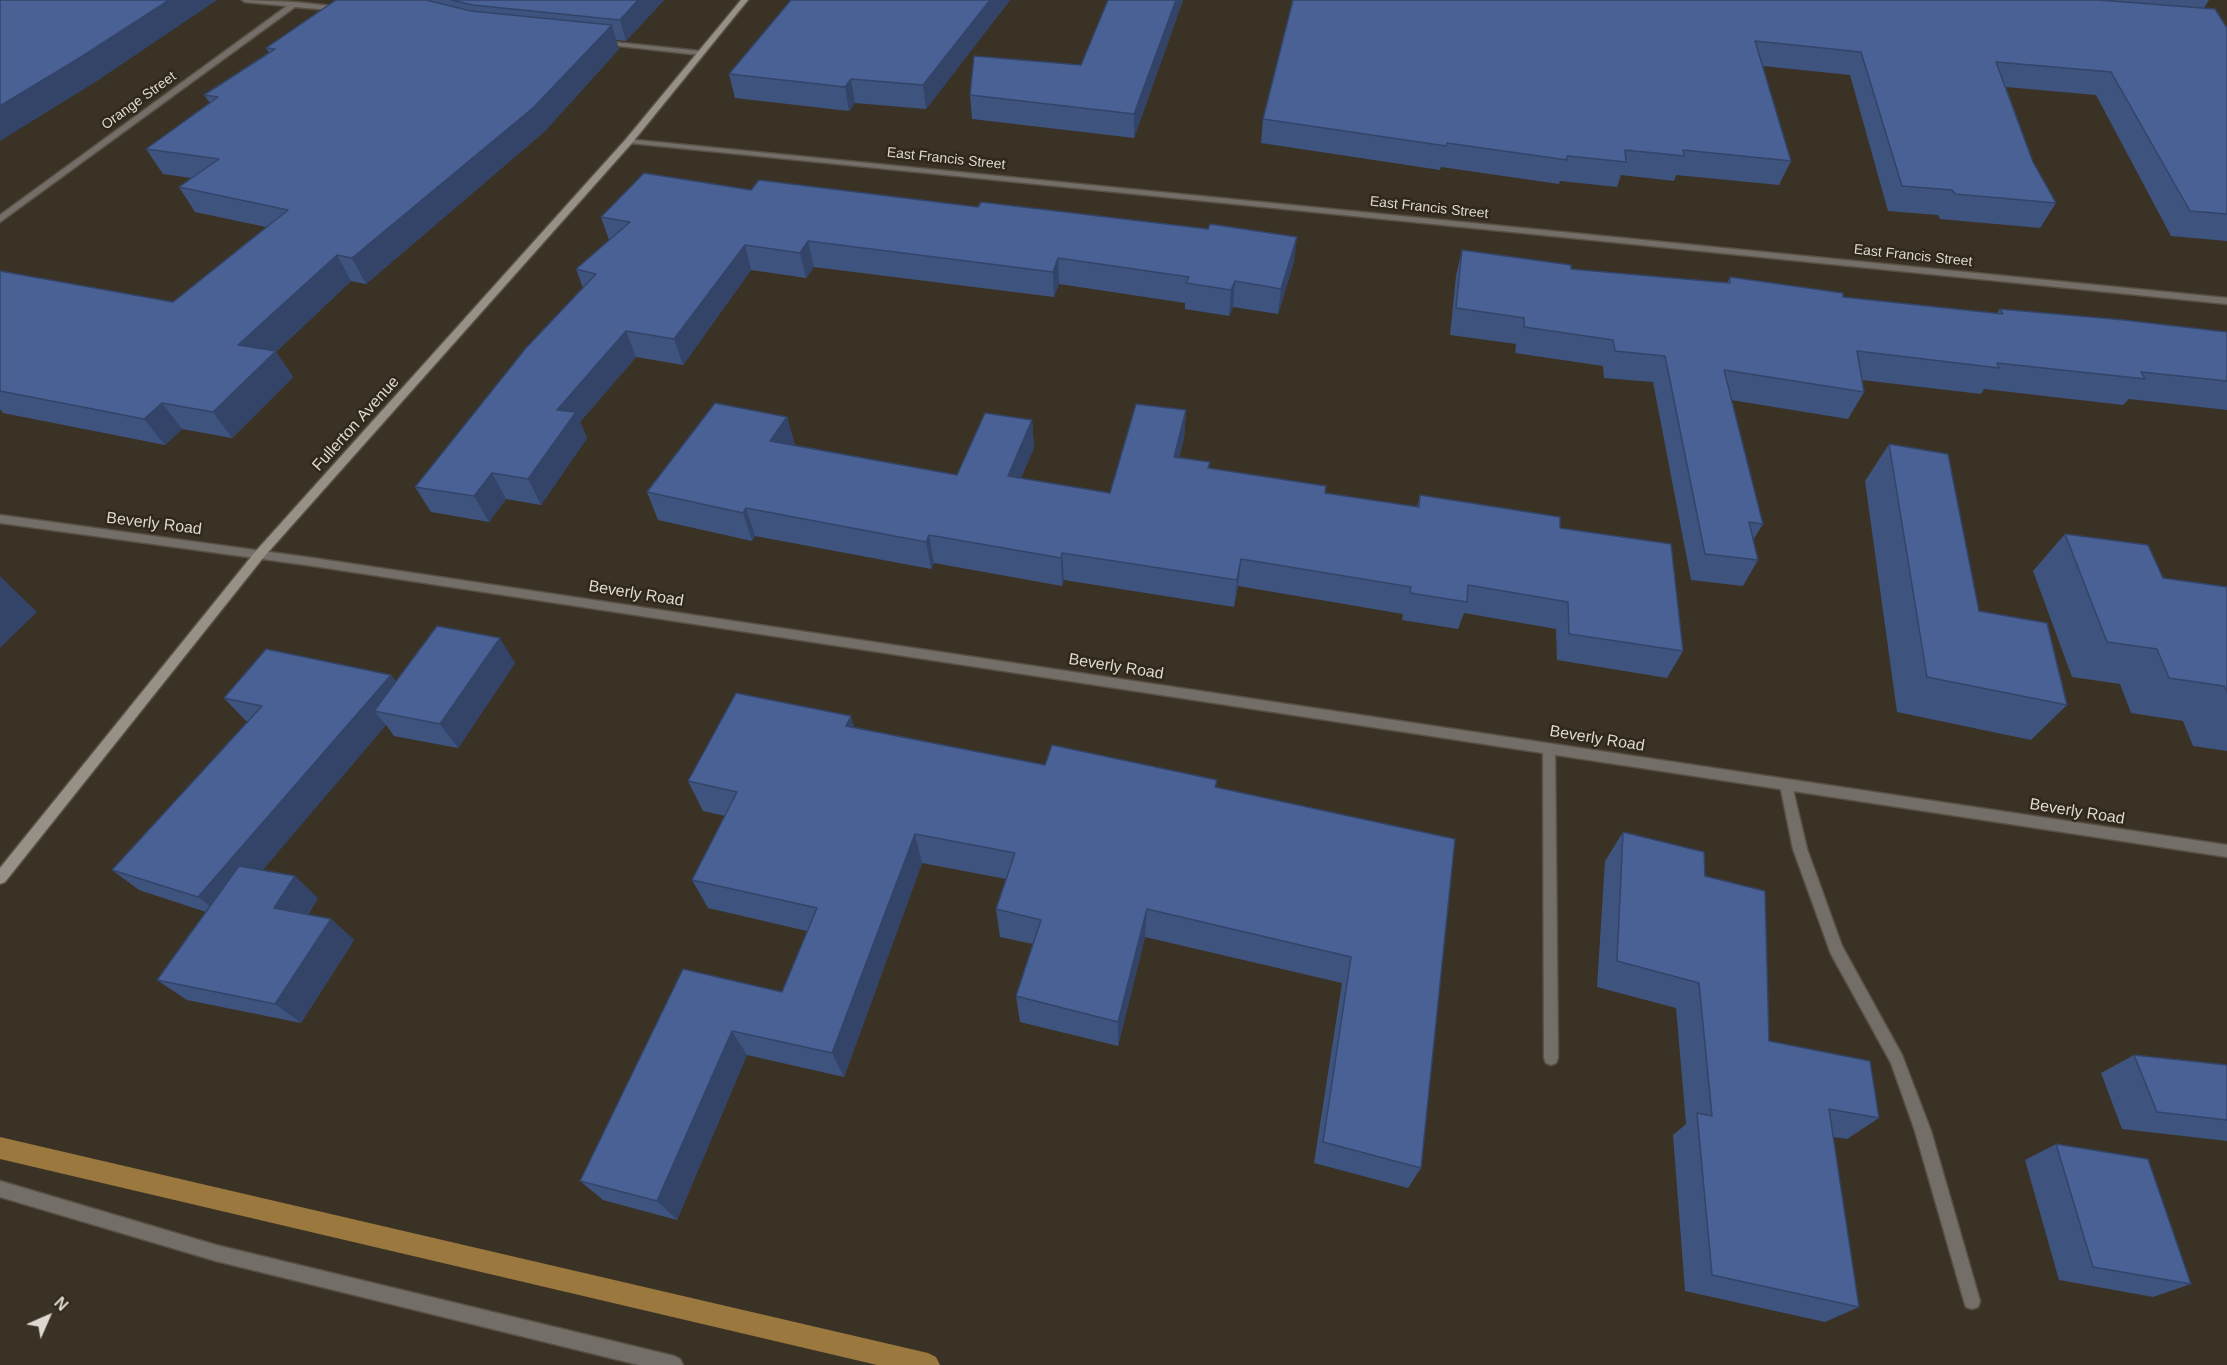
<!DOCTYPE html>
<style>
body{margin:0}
#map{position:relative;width:2227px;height:1365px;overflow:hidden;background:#3a3225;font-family:Arial,sans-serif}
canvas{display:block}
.north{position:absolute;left:18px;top:1287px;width:60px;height:60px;-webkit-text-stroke:4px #30281b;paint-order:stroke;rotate:45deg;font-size:16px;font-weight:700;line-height:24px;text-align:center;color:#ded8d0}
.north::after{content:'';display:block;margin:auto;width:21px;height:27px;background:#ded8d0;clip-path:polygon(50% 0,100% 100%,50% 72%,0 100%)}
</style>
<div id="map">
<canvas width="2227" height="1365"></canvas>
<div class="north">N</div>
</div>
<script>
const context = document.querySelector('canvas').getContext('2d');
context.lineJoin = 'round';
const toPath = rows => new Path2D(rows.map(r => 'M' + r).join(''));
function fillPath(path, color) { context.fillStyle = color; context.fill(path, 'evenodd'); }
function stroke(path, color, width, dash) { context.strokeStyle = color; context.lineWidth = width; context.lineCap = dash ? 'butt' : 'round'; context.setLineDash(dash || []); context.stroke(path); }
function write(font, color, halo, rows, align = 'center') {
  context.font = font + ' Arial,sans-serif'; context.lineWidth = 5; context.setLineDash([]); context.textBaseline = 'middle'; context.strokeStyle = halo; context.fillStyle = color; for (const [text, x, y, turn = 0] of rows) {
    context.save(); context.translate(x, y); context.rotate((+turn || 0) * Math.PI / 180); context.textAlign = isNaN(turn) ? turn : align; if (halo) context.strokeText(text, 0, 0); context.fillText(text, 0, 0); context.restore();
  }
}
fillPath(toPath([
 [0,1137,928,1353,936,1357,940,1365,877,1365,0,1159,0,1137]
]), '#9a783e');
const lane = toPath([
 [1549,744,1553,745,1555,749,1558,1058,1556,1063,1551,1065,1546,1063,1544,1058,1543,749,1545,745,1549,744],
 [1786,780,1791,781,1792,785,1807,849,1842,946,1902,1055,1931,1131,1980,1301,1978,1307,1972,1309,1966,1307,1964,1301,1915,1131,1891,1063,1831,954,1793,849,1780,785,1781,781,1786,780],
 [0,1181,216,1245,674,1356,680,1359,683,1365,639,1365,216,1261,0,1197,0,1181]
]);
const street = toPath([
 [242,0,294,2,342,7,345,9,342,11,295,7,0,222,0,215,287,6,245,2,242,0],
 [603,41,700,51,704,53,700,55,601,44,599,43,603,41],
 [626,139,2227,298,2227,304,629,143,625,141,626,139],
 [0,515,313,558,2227,845,2227,857,313,566,0,523,0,515]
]);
const secondary = toPath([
 [741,0,748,0,632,143,263,558,5,882,0,884,0,868,255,552,626,139,741,0]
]);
stroke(lane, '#585044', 3);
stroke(street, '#585044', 3);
stroke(secondary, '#585044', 3);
fillPath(lane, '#736f68');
fillPath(street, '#736f68');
fillPath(secondary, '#969086');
fillPath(toPath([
 [336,0,664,0,626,41,616,40,619,49,544,132,366,284,351,281,276,352,293,377,232,438,182,429,165,445,3,413,0,409,0,271,173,302,266,227,195,212,179,187,191,178,163,174,146,149,210,103,204,95,269,53,266,48],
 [791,0,1010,0,926,109,855,103,849,111,735,98,729,74],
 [1183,0,1134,138,972,119,970,95,1081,65],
 [1293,0,2209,0,2204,8,2227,28,2227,241,2171,236,2096,95,2006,87,2033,162,2056,203,2040,228,1940,219,1938,215,1888,211,1850,75,1763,66,1791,161,1779,185,1676,175,1674,181,1621,175,1617,187,1560,181,1559,184,1441,167,1440,170,1261,143,1263,119],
 [751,190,1294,262,1278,314,1233,307,1229,316,1185,309,1185,303,1059,284,1054,297,814,267,806,278,751,270,683,365,636,357,580,422,587,438,541,505,506,499,489,522,431,512,415,487,583,288,576,269,609,240,601,217],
 [1462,250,1571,269,1727,283,1730,277,1843,297,1997,313,2000,309,2227,332,2227,410,2129,399,2123,405,1984,389,1981,394,1862,380,1864,392,1848,419,1731,400,1763,524,1753,540,1758,560,1743,586,1691,580,1653,382,1604,378,1603,366,1515,353,1516,344,1450,335,1456,276],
 [1186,410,1184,438,1179,457,1210,462,1209,468,1325,493,1417,507,1420,495,1560,528,1683,651,1667,678,1557,660,1556,629,1464,613,1458,629,1402,620,1403,614,1238,586,1234,607,1064,580,1062,586,934,563,931,569,755,536,752,541,658,520,647,492,787,417,795,445,957,475,1032,420,1034,448,1021,478,1110,493],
 [1889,444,1979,611,2067,705,2031,740,1897,712,1865,481],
 [2065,534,2163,578,2227,587,2227,751,2193,746,2183,721,2131,713,2120,684,2072,677,2033,571],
 [515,663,458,748,394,736,386,725,262,870,318,898,308,915,331,919,354,940,301,1023,187,1000,157,980,206,912,139,890,112,870,248,721,246,721,224,698,391,675,396,682],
 [854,727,1045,765,1217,780,1216,787,1455,839,1421,1168,1408,1188,1314,1163,1342,983,1145,937,1118,1046,1020,1022,1016,996,1033,944,1000,937,996,909,1006,879,922,863,844,1077,747,1055,677,1220,603,1200,580,1181,683,969,782,992,807,931,708,908,692,880,725,816,703,811,688,781],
 [1623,832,1705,876,1769,1041,1879,1118,1847,1139,1833,1137,1859,1307,1825,1322,1685,1291,1673,1135,1686,1124,1676,1008,1597,987,1605,861],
 [2134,1055,2227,1065,2227,1141,2122,1129,2101,1073],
 [2056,1144,2191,1284,2153,1297,2059,1280,2025,1160]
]), '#3f537f');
fillPath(toPath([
 [169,0,217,0,97,81,0,141,0,106],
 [638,0,664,0,626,41,620,20],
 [990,0,1010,0,926,109,923,85],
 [1176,0,1183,0,1134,138,1134,114],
 [612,25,619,49,544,132,366,284,352,258],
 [851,79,855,103,849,111,845,87],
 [1297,237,1294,262,1278,314,1281,289],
 [808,241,814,267,806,278,800,253],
 [745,245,751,270,683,365,674,339],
 [337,255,351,281,276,352,293,377,232,438,213,412,238,345],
 [1058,258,1059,284,1054,297,1053,272],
 [1235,281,1233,307,1229,316,1231,290],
 [626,331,636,357,580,422,587,438,541,505,528,479,557,410],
 [162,403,182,429,165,445,144,419],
 [1186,410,1184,438,1172,484,1174,457],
 [787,417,795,445,770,441],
 [1032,420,1034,448,1010,503,1008,476],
 [492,473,506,499,489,522,474,496],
 [746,508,755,536,752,541,743,513],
 [929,535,934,563,931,569,926,542],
 [1062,553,1064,580,1062,586,1061,558],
 [1241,559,1238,586,1234,607,1237,580],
 [0,576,37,612,0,648],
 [500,638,515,663,458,748,440,724],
 [391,675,409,698,374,711,386,725,223,917,198,897],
 [851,716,860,747,846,726],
 [915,834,922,863,844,1077,832,1053],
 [295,876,318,898,298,929,274,908],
 [1147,909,1145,937,1118,1046,1118,1022],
 [331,919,354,940,301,1023,275,1004],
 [732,1031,747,1055,677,1220,657,1201]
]), '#334468');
const building = toPath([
 [0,0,169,0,81,57,0,106,0,0],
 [336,0,426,0,471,11,612,25,534,107,352,258,337,255,238,345,276,351,213,412,162,403,144,419,0,391,0,271,173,302,288,210,179,187,219,159,146,149,218,97,204,95,275,49,266,48,336,0],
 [451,0,638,0,620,20,473,5,451,0],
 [791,0,990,0,923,85,851,79,845,87,729,74,791,0],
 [1108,0,1176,0,1134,114,970,95,974,56,1081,65,1108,0],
 [1293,0,2099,0,2215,9,2227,28,2227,214,2190,211,2111,72,1996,62,2033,162,2056,203,1955,194,1952,190,1902,186,1861,52,1755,41,1791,161,1683,150,1684,156,1625,150,1626,162,1567,156,1567,160,1447,143,1446,146,1263,119,1293,0],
 [644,173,751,190,759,180,978,207,981,202,1208,229,1210,224,1297,237,1281,289,1235,281,1231,290,1186,283,1189,277,1058,258,1053,272,808,241,800,253,745,245,674,339,626,331,557,410,576,412,528,479,492,473,474,496,415,487,526,348,596,274,576,269,630,222,601,217,644,173],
 [1462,250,1571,265,1571,269,1730,283,1730,277,1843,293,1843,297,2003,314,2000,309,2124,320,2227,332,2227,381,2141,372,2145,379,1997,363,1999,368,1857,351,1864,392,1724,370,1763,524,1749,522,1758,560,1705,554,1665,356,1615,351,1613,340,1524,327,1524,318,1456,308,1462,250],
 [715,403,787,417,770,441,957,475,985,413,1032,420,1008,476,1110,493,1136,404,1186,410,1174,457,1210,462,1208,468,1326,486,1325,493,1419,507,1420,495,1560,517,1560,528,1671,544,1683,651,1569,634,1568,602,1468,585,1467,602,1410,593,1411,587,1241,559,1237,580,1062,553,1061,558,929,535,926,542,746,508,743,513,647,492,715,403],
 [1889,444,1948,454,1979,611,2047,623,2067,705,1927,677,1889,444],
 [2065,534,2148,545,2163,578,2227,587,2227,692,2224,686,2169,678,2157,649,2107,642,2065,534],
 [437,626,500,638,440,724,374,711,437,626],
 [266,649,391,675,198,897,112,870,262,706,224,698,266,649],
 [736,693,851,716,846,726,1045,765,1052,745,1217,780,1215,787,1455,839,1421,1168,1323,1142,1351,957,1147,909,1118,1022,1016,996,1041,920,996,909,1015,853,915,834,832,1053,732,1031,657,1201,580,1181,683,969,782,992,817,908,692,880,737,792,688,781,736,693],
 [1623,832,1704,852,1705,876,1765,891,1769,1041,1870,1061,1879,1118,1829,1109,1859,1307,1712,1275,1697,1113,1712,1116,1699,983,1617,961,1623,832],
 [239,866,295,876,274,908,331,919,275,1004,157,980,239,866],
 [2134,1055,2227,1065,2227,1120,2157,1112,2134,1055],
 [2056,1144,2148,1159,2191,1284,2093,1267,2056,1144]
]);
fillPath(building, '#496194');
stroke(building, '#334468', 1.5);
write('14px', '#ded8d0', '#30281b', [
 ["Orange Street",139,101,-36],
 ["East Francis Street",946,159,6],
 ["East Francis Street",1429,208,6],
 ["East Francis Street",1913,256,6]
]);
write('16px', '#ded8d0', '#30281b', [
 ["Fullerton Avenue",356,424,-48],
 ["Beverly Road",154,524,7],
 ["Beverly Road",636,594,9],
 ["Beverly Road",1116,667,9],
 ["Beverly Road",1597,739,9],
 ["Beverly Road",2077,812,9]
]);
</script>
